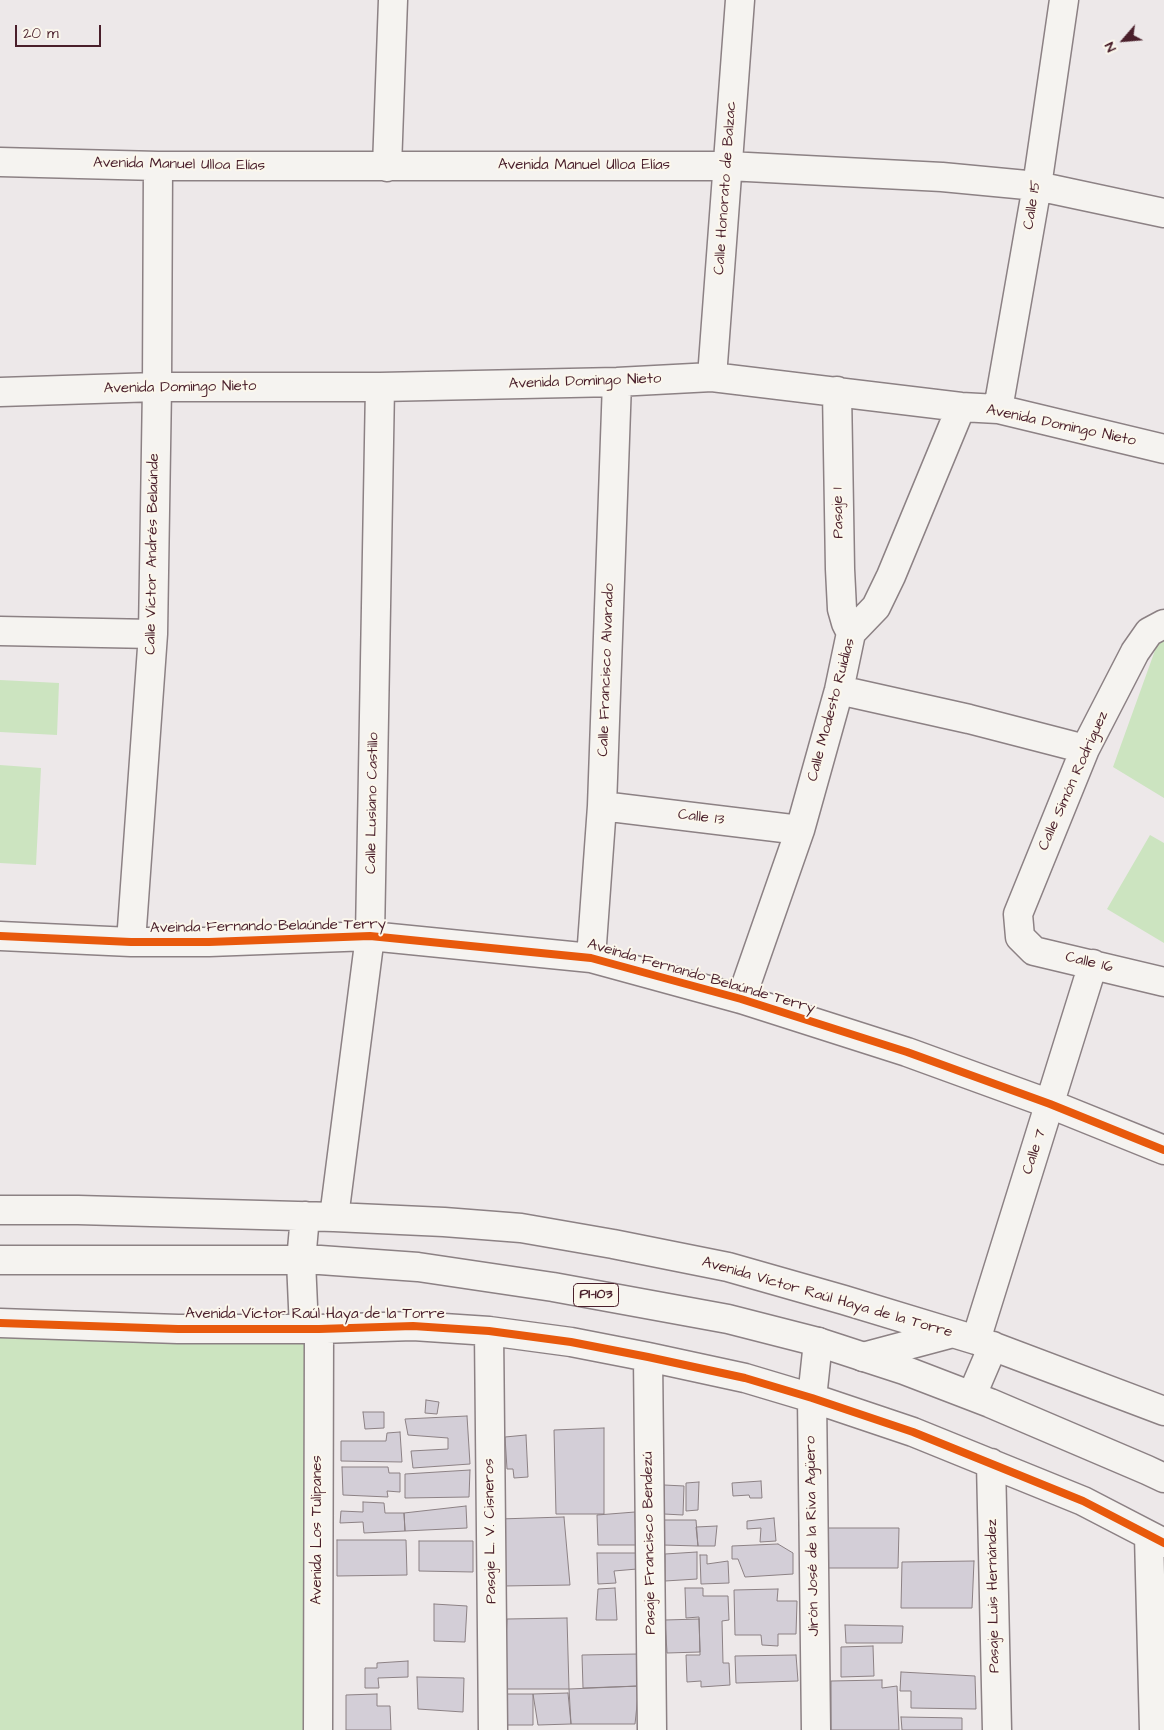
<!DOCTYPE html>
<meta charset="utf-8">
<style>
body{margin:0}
#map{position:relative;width:1164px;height:1730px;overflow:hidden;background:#ede8e9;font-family:"Architects Daughter",sans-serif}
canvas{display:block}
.north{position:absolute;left:1099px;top:15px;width:50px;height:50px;-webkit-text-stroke:4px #fbf7ec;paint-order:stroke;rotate:243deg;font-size:14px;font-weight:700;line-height:20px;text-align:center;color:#4a1f2b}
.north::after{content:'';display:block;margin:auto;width:18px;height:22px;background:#4a1f2b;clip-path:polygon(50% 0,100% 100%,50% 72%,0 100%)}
.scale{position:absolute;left:15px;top:25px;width:86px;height:22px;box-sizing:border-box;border:2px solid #4a1f2b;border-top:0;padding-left:6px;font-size:15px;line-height:18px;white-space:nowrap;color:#4a1f2b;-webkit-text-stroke:4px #fbf7ec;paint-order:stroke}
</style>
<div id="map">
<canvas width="1164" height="1730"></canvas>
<div class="north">N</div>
<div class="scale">20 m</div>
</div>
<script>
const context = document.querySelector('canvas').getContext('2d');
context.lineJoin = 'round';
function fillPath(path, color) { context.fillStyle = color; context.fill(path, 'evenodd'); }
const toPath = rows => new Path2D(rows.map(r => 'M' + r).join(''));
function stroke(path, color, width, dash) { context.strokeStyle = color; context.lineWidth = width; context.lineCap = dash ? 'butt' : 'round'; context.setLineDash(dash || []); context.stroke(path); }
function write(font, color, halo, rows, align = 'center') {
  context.font = font + ' "Architects Daughter",sans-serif'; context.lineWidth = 4; context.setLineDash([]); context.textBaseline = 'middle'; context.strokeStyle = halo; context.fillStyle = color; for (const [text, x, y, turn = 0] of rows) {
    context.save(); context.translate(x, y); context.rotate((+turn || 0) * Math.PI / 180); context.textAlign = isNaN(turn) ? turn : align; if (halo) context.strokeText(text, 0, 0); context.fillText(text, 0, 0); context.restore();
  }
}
fillPath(toPath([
 [1164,637,1164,798,1113,767,1158,642],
 [0,680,59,683,57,735,0,732],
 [0,765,41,768,36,865,0,863],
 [1150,835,1164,843,1164,943,1107,909],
 [0,1333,308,1340,308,1730,0,1730]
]), '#cce4c0');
const building = toPath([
 [426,1400,439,1402,437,1414,425,1413,426,1400],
 [363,1412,384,1412,384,1428,365,1429,363,1412],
 [467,1416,470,1464,413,1468,411,1451,448,1449,448,1438,408,1435,405,1419,467,1416],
 [604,1428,604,1514,556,1514,554,1430,604,1428],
 [400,1432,402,1462,341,1461,341,1441,386,1441,387,1433,400,1432],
 [526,1435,528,1477,514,1478,513,1469,507,1469,505,1437,526,1435],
 [342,1467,388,1467,389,1473,400,1473,400,1492,387,1491,388,1497,343,1495,342,1467],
 [470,1470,469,1497,405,1498,405,1474,470,1470],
 [761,1481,762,1498,750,1498,749,1495,733,1496,732,1483,761,1481],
 [699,1482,698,1510,686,1511,686,1483,699,1482],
 [664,1485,684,1486,683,1515,664,1514,664,1485],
 [363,1502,384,1503,385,1513,404,1513,405,1531,364,1533,363,1522,340,1523,341,1511,363,1512,363,1502],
 [466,1506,467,1528,405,1531,404,1513,466,1506],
 [635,1512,636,1545,598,1545,597,1515,635,1512],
 [564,1517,570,1585,503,1586,499,1519,564,1517],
 [774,1518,776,1541,760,1542,761,1528,747,1529,747,1521,774,1518],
 [663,1520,696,1520,698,1546,663,1545,663,1520],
 [717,1526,715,1546,698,1546,696,1527,717,1526],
 [824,1528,899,1528,898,1568,823,1568,824,1528],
 [337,1540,406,1540,407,1575,337,1576,337,1540],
 [419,1541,473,1541,473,1572,419,1571,419,1541],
 [778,1544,793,1553,793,1574,745,1577,738,1559,732,1559,732,1546,778,1544],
 [697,1552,697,1579,665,1581,665,1554,697,1552],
 [597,1553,636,1553,637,1569,614,1571,616,1583,598,1584,597,1553],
 [700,1555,707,1555,707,1564,728,1561,729,1583,701,1584,700,1555],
 [974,1561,972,1608,901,1608,902,1562,974,1561],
 [615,1588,617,1620,596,1620,598,1589,615,1588],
 [685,1588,703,1588,703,1596,728,1596,729,1620,722,1621,723,1663,729,1663,730,1685,701,1687,701,1681,687,1682,686,1655,700,1655,700,1652,699,1617,686,1618,685,1588],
 [778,1589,777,1601,797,1601,796,1634,778,1634,778,1646,762,1645,761,1635,735,1635,734,1590,778,1589],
 [434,1604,467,1606,465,1642,434,1641,434,1604],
 [567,1618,569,1689,504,1689,507,1619,567,1618],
 [699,1619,700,1652,667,1653,665,1620,699,1619],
 [845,1625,903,1626,902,1643,846,1643,845,1625],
 [873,1646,874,1676,841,1677,841,1647,873,1646],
 [638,1654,639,1686,583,1688,582,1655,638,1654],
 [796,1655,798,1681,736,1683,735,1656,796,1655],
 [408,1661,408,1677,378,1678,379,1688,365,1688,365,1668,377,1668,377,1663,408,1661],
 [901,1672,975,1676,976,1709,911,1708,911,1691,900,1691,901,1672],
 [417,1677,464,1678,463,1712,418,1709,417,1677],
 [882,1680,882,1688,897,1686,899,1730,831,1730,831,1681,882,1680],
 [639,1686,635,1724,571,1724,569,1689,639,1686],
 [568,1693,571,1724,538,1725,533,1694,568,1693],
 [377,1694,377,1706,390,1706,391,1730,346,1730,346,1695,377,1694],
 [506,1694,533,1694,533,1725,505,1725,506,1694],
 [901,1717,962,1718,962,1730,902,1730,901,1717]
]);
fillPath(building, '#d3ced7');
stroke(building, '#8c8184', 1);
const minor = toPath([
 [0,162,158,166,728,166,942,177,1037,186,1164,213],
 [387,167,393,0],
 [712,377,740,0],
 [837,391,840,569,842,609,846,623,851,633],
 [0,392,157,387,380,387,617,382,712,377,961,407,998,409,1164,449],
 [998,409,1037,186,1064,0],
 [1164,624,1149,632,1135,652,1085,749,1018,914,1020,937,1034,951,1164,982],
 [0,631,153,634],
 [839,690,969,719,1085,749],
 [602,806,800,830],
 [0,936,131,942,209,942,370,936,591,958,741,999,907,1052,1050,1104,1164,1150],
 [131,942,153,634,157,387,158,166],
 [591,958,602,806,617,382],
 [741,999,800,830,839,690,851,633,876,607,891,576,961,407],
 [0,1210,78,1210,334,1217,444,1222,521,1228,613,1244,728,1267,844,1300,976,1340,1164,1411],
 [334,1217,370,936,380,387],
 [0,1323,178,1329,319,1329,413,1326,489,1331,571,1342,648,1357,745,1378,812,1398,913,1432,1083,1501,1164,1543],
 [304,1329,301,1261,305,1216],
 [489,1331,493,1730],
 [976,1340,1093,964],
 [648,1357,652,1730],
 [863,1357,953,1333],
 [972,1395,993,1346],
 [991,1463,997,1730],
 [1149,1536,1154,1730],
 [318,1730,319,1329],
 [816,1730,812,1398,818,1342]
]);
const major = toPath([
 [0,1260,320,1260,418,1267,553,1287,728,1319,818,1342,904,1370,990,1403,1147,1470,1164,1478]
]);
stroke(minor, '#8c8184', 31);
stroke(major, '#8c8184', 31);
stroke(minor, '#f5f3f0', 28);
stroke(major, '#f5f3f0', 28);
stroke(toPath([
 [0,936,131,942,209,942,370,936,591,958,741,999,907,1052,1050,1104,1164,1150],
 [0,1323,178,1329,319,1329,413,1326,489,1331,571,1342,648,1357,745,1378,812,1398,913,1432,1083,1501,1164,1543]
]), '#e8590c', 8);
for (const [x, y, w] of [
 [596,1295,45]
]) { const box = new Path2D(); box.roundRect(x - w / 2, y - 11.5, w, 23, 4); context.fillStyle = '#fbf7ec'; context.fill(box); stroke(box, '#4a1f2b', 1); }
write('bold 14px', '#4a1f2b', null, [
 ["PI-103",596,1295]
]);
write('15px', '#4a1f2b', '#fbf7ec', [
 ["Avenida Manuel Ulloa Elías",179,165,1],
 ["Avenida Manuel Ulloa Elías",584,166],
 ["Calle Honorato de Balzac",726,188,-86],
 ["Calle 15",1033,205,-81],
 ["Avenida Domingo Nieto",585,382,-2],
 ["Avenida Domingo Nieto",180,388,-1],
 ["Avenida Domingo Nieto",1061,426,12],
 ["Pasaje 1",839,513,-91],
 ["Calle Víctor Andrés Belaúnde",153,554,-89],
 ["Calle Francisco Alvarado",607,670,-88],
 ["Calle Modesto Ruidias",832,710,-75],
 ["Calle Simón Rodríguez",1074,781,-66],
 ["Calle Lusiano Castillo",373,803,-89],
 ["Calle 13",701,818,7],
 ["Aveinda Fernando Belaúnde Terry",268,927,-1],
 ["Calle 16",1089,963,13],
 ["Aveinda Fernando Belaúnde Terry",701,977,16],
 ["Calle 7",1035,1152,-72],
 ["Avenida Víctor Raúl Haya de la Torre",827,1298,16],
 ["Avenida Víctor Raúl Haya de la Torre",315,1315],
 ["Avenida Los Tulipanes",318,1530,-90],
 ["Pasaje L. V. Cisneros",491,1531,-91],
 ["Jirón José de la Riva Agüero",813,1536,-91],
 ["Pasaje Francisco Bendezú",650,1543,-91],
 ["Pasaje Luis Hernández",994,1596,-91]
]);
</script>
